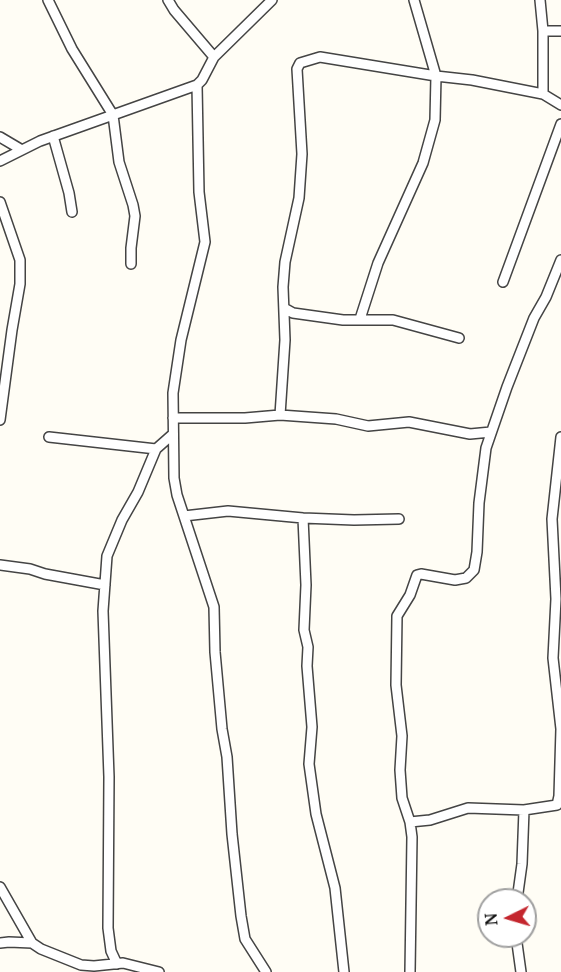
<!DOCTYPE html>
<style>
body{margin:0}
#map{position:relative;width:561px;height:972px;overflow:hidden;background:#fffdf5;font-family:"Noto Serif",serif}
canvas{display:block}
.north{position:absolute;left:477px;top:888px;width:60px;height:60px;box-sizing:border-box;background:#fff;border:2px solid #a0a0a0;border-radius:50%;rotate:265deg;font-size:16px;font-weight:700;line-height:24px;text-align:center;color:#111}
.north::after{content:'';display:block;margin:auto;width:21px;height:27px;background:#c4262e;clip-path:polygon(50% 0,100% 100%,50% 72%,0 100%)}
</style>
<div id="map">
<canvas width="561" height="972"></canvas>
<div class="north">N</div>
</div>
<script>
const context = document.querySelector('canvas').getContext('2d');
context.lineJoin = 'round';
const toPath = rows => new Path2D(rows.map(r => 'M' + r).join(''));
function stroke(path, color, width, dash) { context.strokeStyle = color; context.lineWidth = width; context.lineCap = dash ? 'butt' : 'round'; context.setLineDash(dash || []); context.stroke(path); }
const street = toPath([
 [48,0,72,49,113,115,119,162,133,205,135,216,131,248,131,264],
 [168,0,174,10,214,57],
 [540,0,543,31,543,94],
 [543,31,561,31],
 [197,85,199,192,205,242,181,340,173,393,174,478,177,495,214,607,215,652,222,729,227,757,232,834,241,916,245,939,266,972],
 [53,136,69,193,72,212],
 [0,137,22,150],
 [0,161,40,141,197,85,202,80,214,57,272,0],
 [0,202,20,260,20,284,12,330,0,420],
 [503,282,561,124],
 [284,308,293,313,343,320,393,320,459,338],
 [360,319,378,263,423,163,435,120,436,76,414,0],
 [280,415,336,419,368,426,409,422,470,434,491,432],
 [173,418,245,418,280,415,285,340,283,287,285,262,299,198,302,154,297,69,300,63,320,57,436,76,472,80,543,94,561,105],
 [49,437,156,449],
 [184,516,228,511,303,518,354,520,399,519],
 [303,518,306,585,304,630,308,647,307,666,312,727,309,764,316,814,335,888,344,972],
 [0,565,30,569,45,574,105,585],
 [410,822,430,820,468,808,524,810,557,805,559,796,561,729,553,658,556,599,552,519,561,437],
 [0,887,32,943,41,949,81,965,94,966,123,963,159,972],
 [517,900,522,864,524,810],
 [516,936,521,972],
 [0,943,9,942,32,943],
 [117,964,111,951,108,928,109,777,103,611,107,556,122,520,138,492,156,449,173,434],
 [410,972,412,837,410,822,402,798,400,770,402,736,396,685,397,616,410,595,417,575,421,574,455,580,466,578,474,570,477,552,479,503,486,448,507,387,534,318,546,297,561,260]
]);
stroke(street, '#444', 12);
stroke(street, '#fff', 9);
</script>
